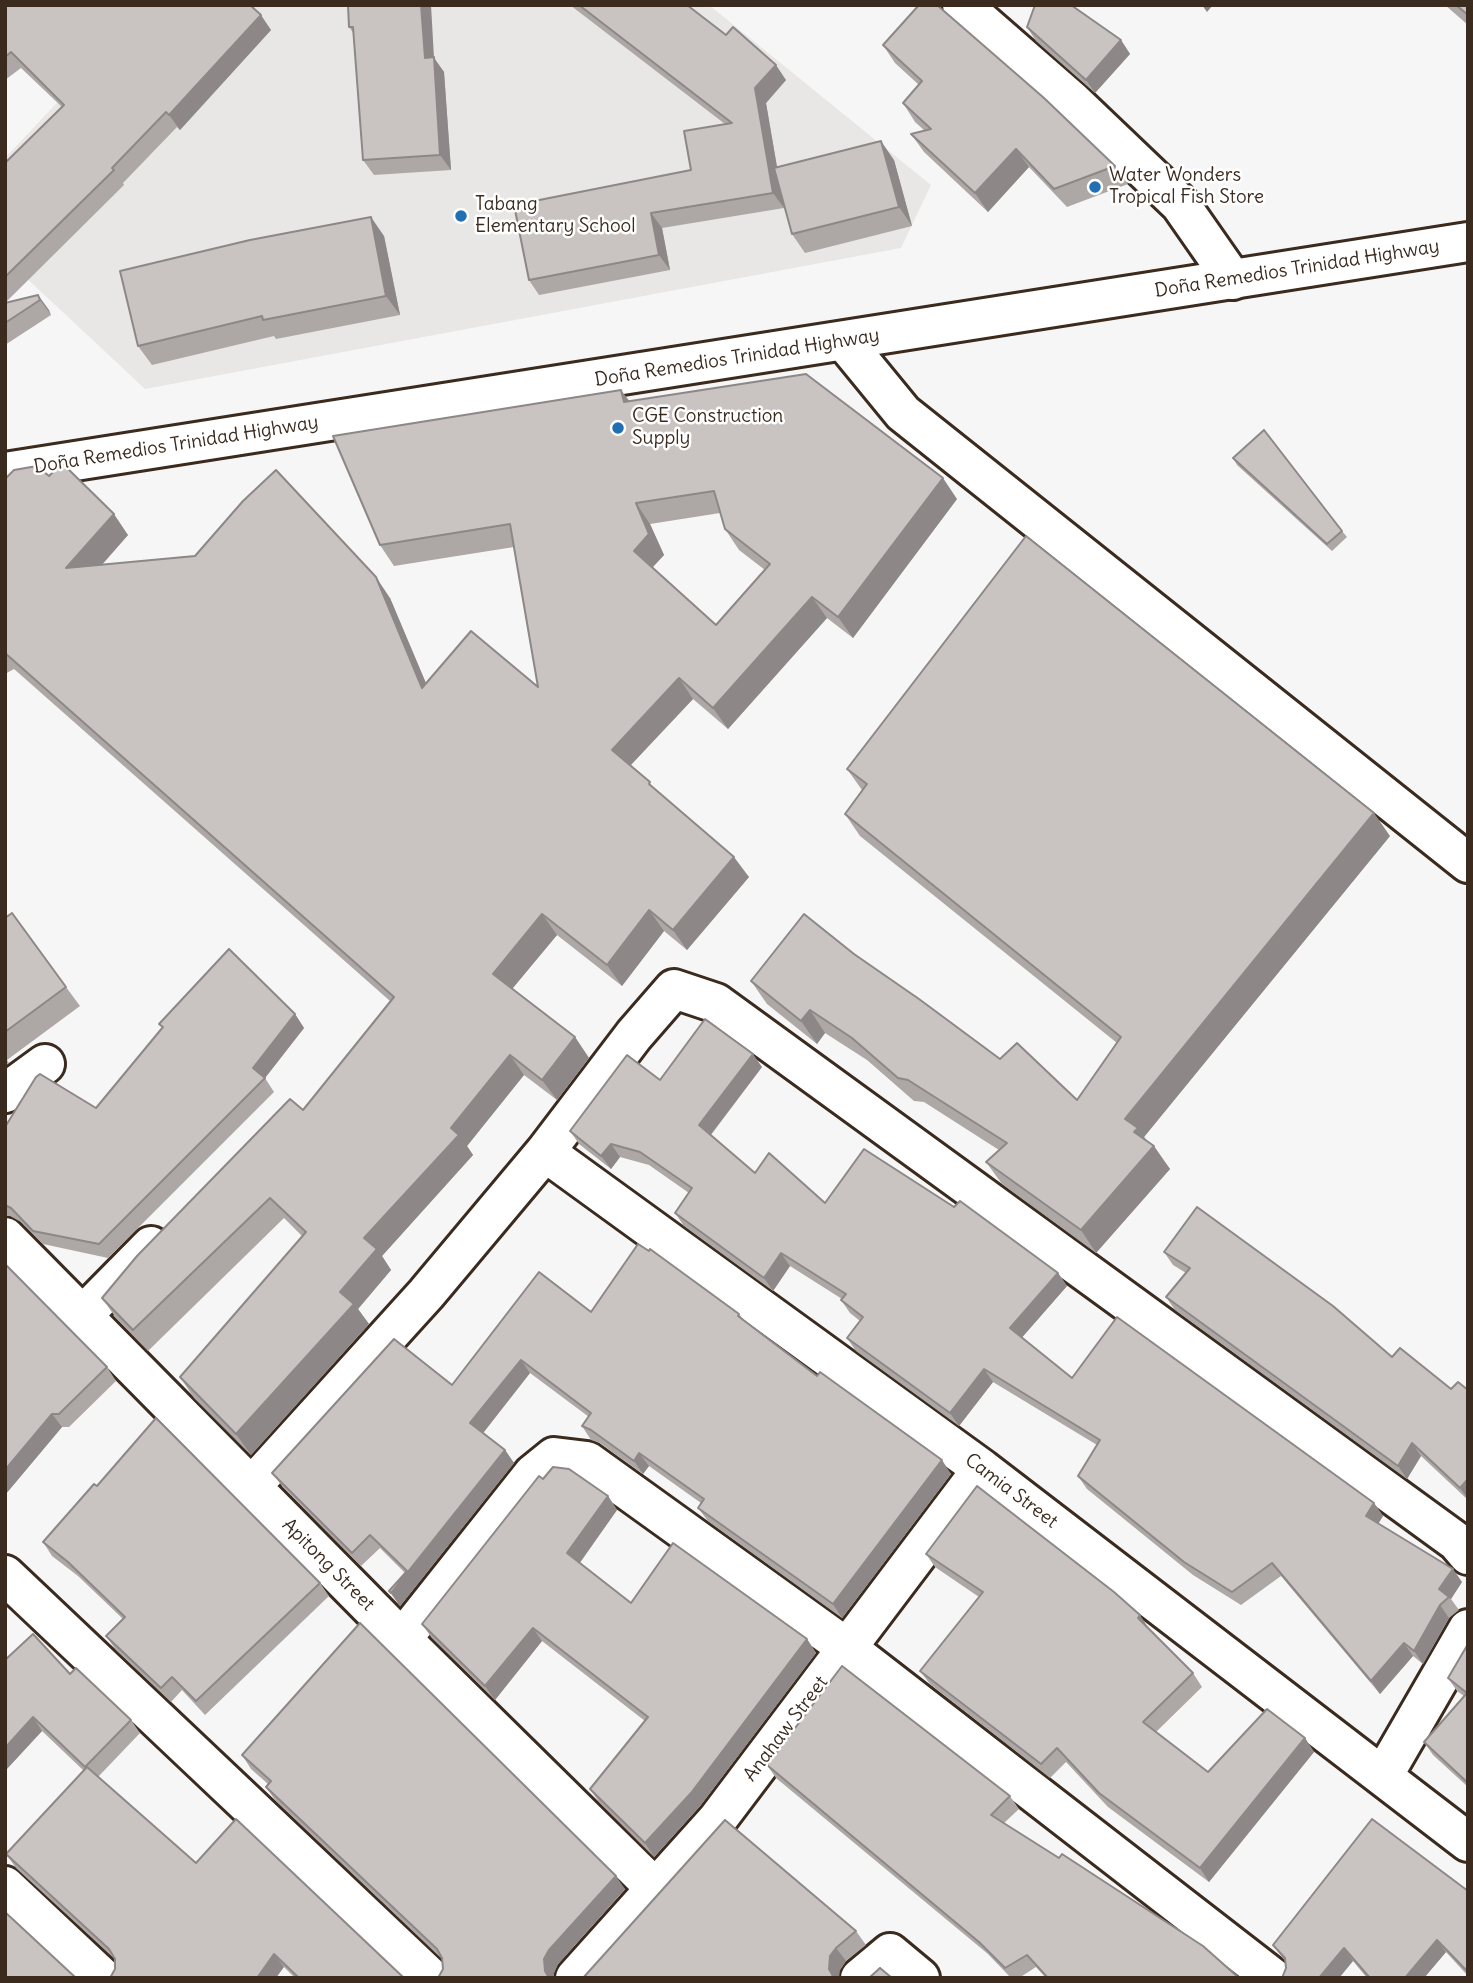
<!DOCTYPE html>
<meta charset="utf-8">
<style>
body{margin:0}
#map{position:relative;width:1473px;height:1983px;overflow:hidden;background:#f7f6f6;font-family:Delius,sans-serif}
canvas{display:block}
.frame{position:absolute;inset:0;border:7px solid #3b2a1e;pointer-events:none}
</style>
<div id="map">
<canvas width="1473" height="1983"></canvas>
<div class="frame"></div>
</div>
<script>
const context = document.querySelector('canvas').getContext('2d');
context.lineJoin = 'round';
function fillPath(path, color) { context.fillStyle = color; context.fill(path, 'evenodd'); }
const toPath = rows => new Path2D(rows.map(r => 'M' + r).join(''));
function stroke(path, color, width, dash) { context.strokeStyle = color; context.lineWidth = width; context.lineCap = dash ? 'butt' : 'round'; context.setLineDash(dash || []); context.stroke(path); }
function write(font, color, halo, rows, align = 'center') {
  context.font = font + ' Delius,sans-serif'; context.lineWidth = 5; context.setLineDash([]); context.textBaseline = 'middle'; context.strokeStyle = halo; context.fillStyle = color; for (const [text, x, y, turn = 0] of rows) {
    context.save(); context.translate(x, y); context.rotate((+turn || 0) * Math.PI / 180); context.textAlign = isNaN(turn) ? turn : align; if (halo) context.strokeText(text, 0, 0); context.fillText(text, 0, 0); context.restore();
  }
}
fillPath(toPath([
 [149,5,709,5,931,185,901,248,145,389,5,258,5,158]
]), '#e9e7e6');
const minor = toPath([
 [962,5,1071,100,1180,204,1233,280],
 [844,341,903,413,1468,863],
 [5,1093,45,1064],
 [545,1152,982,1469,1468,1842],
 [5,1237,402,1639,655,1888],
 [83,1315,151,1246],
 [251,1487,426,1294,545,1152,634,1035,674,989,716,1003,1457,1542,1468,1555],
 [5,1575,431,1978],
 [402,1639,533,1474,554,1457,587,1461,847,1648,1273,1978],
 [1383,1776,1468,1629],
 [5,1886,103,1978],
 [575,1978,717,1820,982,1469],
 [860,1978,890,1953,920,1978]
]);
const highway = toPath([
 [5,472,1468,242]
]);
stroke(minor, '#3b2a1e', 44);
stroke(highway, '#3b2a1e', 44);
stroke(minor, '#fff', 38);
stroke(highway, '#fff', 38);
fillPath(toPath([
 [5,5,254,5,252,7,271,30,180,130,177,127,123,183,124,185,5,303,5,163,62,107,21,68,5,80],
 [348,5,434,58,444,72,451,170,374,175,363,160,354,34,349,27],
 [570,5,687,5,786,80,766,103,777,167,894,160,912,226,805,253,792,234,781,193,784,208,662,228,670,270,539,295,529,280,691,170,725,124],
 [1445,5,1468,5,1468,25],
 [1027,27,1121,40,1130,54,1095,93,1036,41],
 [883,45,1115,166,1128,184,1067,207,1029,167,988,212,924,152,911,134,925,131,915,122,903,103,919,85,895,63],
 [384,236,400,315,276,339,274,336,152,365,138,346],
 [38,295,51,315,5,345,5,303],
 [629,402,957,499,853,638,827,618,728,729,693,699,630,766,749,877,687,950,664,931,622,986,557,935,512,989,575,1037,589,1058,557,1100,524,1075,467,1146,473,1155,382,1256,391,1270,358,1309,369,1324,251,1455,194,1398,180,1377,302,1236,284,1218,148,1351,116,1318,102,1298,303,1110,390,1001,14,669,5,674,5,479,49,476,128,535,102,565,390,598,426,684,538,687,514,547,394,566,380,545],
 [720,513,725,529,739,550,765,570,716,625,653,567,664,555,650,524],
 [1233,458,1342,531,1347,537,1332,551,1237,465],
 [847,769,1390,836,1144,1137,1170,1169,1096,1253,1002,1184,986,1162,999,1150,924,1102,914,1101,867,1060,825,1033,817,1044,767,1004,751,981,854,954,1000,1059,1077,1100,1117,1043,860,836,845,814,862,790],
 [5,918,66,987,80,1006,7,1060,9,1063,5,1066],
 [295,1014,304,1028,265,1078,274,1092,108,1258,43,1244,21,1222,10,1216,5,1216,5,1127,96,1108,162,1028,159,1024],
 [762,1067,711,1135,755,1173,825,1203,954,1207,1058,1273,1067,1286,1022,1337,1072,1378,1374,1503,1383,1516,1378,1524,1462,1582,1451,1599,1459,1610,1449,1618,1423,1664,1413,1656,1380,1694,1281,1576,1241,1605,1193,1575,1087,1489,1078,1476,1097,1445,993,1382,959,1426,856,1351,847,1338,860,1321,850,1313,841,1300,842,1299,790,1266,773,1291,684,1226,675,1213,689,1193,649,1165,620,1157,611,1169,579,1144,570,1131,660,1080],
 [1164,1252,1392,1357,1451,1389,1468,1390,1468,1500,1421,1456,1407,1479,1175,1310,1166,1297,1186,1273,1173,1265],
 [5,1264,107,1367,116,1381,69,1427,62,1427,5,1495],
 [591,1312,739,1314,744,1320,817,1376,951,1474,842,1618,708,1521,698,1508,701,1503,649,1466,643,1474,600,1443,591,1440,582,1426,589,1417,530,1373,483,1433,505,1450,514,1463,400,1606,389,1591,405,1573,380,1548,361,1566,282,1486,272,1473,452,1385],
 [543,1479,608,1496,617,1510,579,1563,631,1603,807,1639,816,1653,700,1806,654,1857,599,1802,590,1789,645,1721,542,1641,495,1700,431,1637,422,1624],
 [97,1486,320,1583,329,1596,205,1715,182,1690,171,1702,116,1650,106,1636,123,1619,78,1576,52,1556,43,1542],
 [926,1554,1149,1629,1193,1673,1202,1687,1156,1732,1208,1772,1305,1738,1314,1752,1209,1882,1108,1807,1066,1762,1050,1778,930,1684,920,1671,979,1597,935,1567],
 [1468,1644,1468,1787,1433,1755,1424,1742,1464,1696,1457,1691,1448,1678],
 [5,1660,70,1674,131,1720,140,1733,98,1777,196,1863,404,1978,295,1978,284,1967,115,1969,115,1959,16,1868,6,1854,84,1771,42,1731,5,1771],
 [242,1755,625,1889,558,1964,554,1973,554,1978,438,1978,443,1969,442,1959,275,1800,266,1787,268,1784,251,1769],
 [767,1765,1010,1796,1019,1809,1004,1823,1239,1978,1046,1978,1036,1967,1019,1978,1011,1978,988,1954,776,1778],
 [1468,1891,1468,1976,1446,1952,1424,1978,1367,1978,1353,1961,1339,1978,1282,1978,1286,1968,1285,1961,1273,1945],
 [856,1931,866,1945,846,1961,840,1970,583,1978]
]), '#ada8a6');
fillPath(toPath([
 [421,5,431,5,434,58,444,72,451,170,440,155,425,58],
 [1202,5,1213,5,1207,12],
 [261,15,271,30,180,130,169,115],
 [1121,40,1130,54,1095,93,1086,80],
 [776,65,786,80,766,103,784,208,773,193,755,88],
 [881,141,894,160,912,226,899,207],
 [1016,149,1029,167,988,212,975,193],
 [651,213,662,228,670,270,659,255],
 [371,217,384,236,400,315,386,296],
 [38,295,49,310,51,315,40,300],
 [621,390,636,410,624,402],
 [943,478,957,499,853,638,838,617],
 [636,503,650,524,664,555,649,571,634,551],
 [114,514,128,535,80,589,66,568],
 [376,577,390,598,437,709,422,688],
 [812,597,827,618,728,729,713,708],
 [679,678,693,699,626,770,612,750],
 [1374,813,1390,836,1144,1137,1153,1149,1154,1146,1170,1169,1096,1253,1081,1230,1125,1119],
 [734,857,749,877,687,950,673,930],
 [649,910,664,931,622,986,607,965],
 [542,914,557,935,507,995,493,974],
 [810,1010,825,1033,817,1044,801,1021],
 [295,1014,304,1028,265,1078,253,1068],
 [575,1037,589,1058,557,1100,542,1080],
 [753,1054,762,1067,708,1138,699,1125],
 [510,1055,524,1075,467,1146,473,1155,382,1256,391,1270,358,1309,369,1324,251,1455,236,1434,364,1238,451,1128],
 [611,1144,620,1157,611,1169,601,1156],
 [781,1253,790,1266,773,1291,764,1278],
 [1058,1273,1067,1286,1019,1341,1010,1328],
 [521,1360,530,1373,480,1437,470,1423],
 [984,1369,993,1382,959,1426,950,1413],
 [52,1414,62,1427,5,1495,5,1470],
 [1412,1443,1421,1456,1407,1479,1398,1466],
 [505,1450,514,1463,400,1606,391,1593],
 [639,1453,649,1466,643,1474,634,1461],
 [942,1460,951,1474,842,1618,833,1604],
 [1468,1479,1468,1499,1460,1488],
 [608,1496,617,1510,577,1567,567,1553],
 [1374,1503,1383,1516,1375,1529,1366,1516],
 [1453,1569,1462,1582,1451,1599,1439,1589],
 [1440,1605,1449,1618,1423,1664,1414,1651],
 [1140,1615,1149,1629,1138,1618],
 [533,1628,542,1641,495,1700,485,1686],
 [807,1639,816,1653,700,1806,654,1857,645,1843],
 [1404,1643,1413,1656,1380,1694,1371,1681],
 [33,1717,42,1731,5,1771,5,1748],
 [1305,1738,1314,1752,1209,1882,1200,1868],
 [616,1876,625,1889,558,1964,554,1973,554,1978,549,1978,545,1971,544,1959,549,1950],
 [1437,1940,1446,1952,1424,1978,1405,1978],
 [836,1948,846,1961,840,1970,839,1978,834,1978,829,1969,830,1956],
 [1344,1948,1353,1961,1339,1978,1319,1978],
 [274,1954,284,1967,276,1978,257,1978]
]), '#8d8887');
const building = toPath([
 [5,5,250,5,261,15,169,115,166,112,112,168,114,170,5,277,5,163,64,105,11,52,5,57,5,5],
 [348,5,421,5,425,58,434,57,440,155,363,160,353,27,349,27,348,5],
 [579,5,687,5,726,35,733,27,776,65,755,88,773,193,651,213,659,255,529,280,514,205,691,170,684,131,732,123,579,5],
 [919,5,937,5,1044,98,1115,166,1054,189,1016,149,975,193,911,134,931,129,903,103,922,81,883,45,919,5],
 [1035,5,1071,5,1121,40,1086,80,1027,27,1035,5],
 [1456,5,1468,5,1468,15,1456,5],
 [881,141,899,207,792,234,774,168,881,141],
 [371,217,386,296,263,320,262,316,138,346,120,271,250,240,371,217],
 [38,295,40,300,5,323,5,303,38,295],
 [806,374,943,478,838,617,812,597,713,708,679,678,612,750,650,782,649,784,734,857,673,930,649,910,607,965,542,914,493,974,575,1037,542,1080,510,1055,451,1128,459,1135,364,1238,377,1249,340,1292,354,1304,236,1434,180,1377,306,1232,270,1198,133,1330,102,1298,137,1256,290,1099,303,1110,394,997,5,653,5,479,14,470,37,466,49,476,62,463,114,514,66,568,195,556,243,501,276,470,376,577,422,688,471,631,538,687,510,524,380,545,333,436,621,390,624,402,806,374],
 [714,491,725,529,770,564,716,625,634,551,649,534,636,503,714,491],
 [1264,430,1342,531,1327,544,1233,458,1264,430],
 [1026,536,1374,813,1125,1119,1138,1128,1134,1132,1154,1146,1081,1230,986,1162,1007,1143,908,1080,898,1078,852,1038,810,1010,801,1021,751,981,804,914,854,954,919,999,1000,1059,1017,1043,1077,1100,1121,1037,845,814,867,784,847,769,1026,536],
 [12,913,66,987,5,1032,5,918,12,913],
 [229,949,295,1014,253,1068,265,1078,99,1244,33,1231,11,1208,5,1205,5,1127,36,1077,40,1074,96,1108,163,1027,159,1024,229,949],
 [705,1019,753,1054,699,1125,755,1173,769,1153,825,1203,864,1149,954,1207,960,1201,1058,1273,1010,1328,1072,1378,1117,1317,1374,1503,1366,1516,1453,1569,1439,1589,1449,1597,1440,1605,1414,1651,1404,1643,1371,1681,1272,1563,1232,1592,1184,1562,1078,1476,1100,1440,984,1369,950,1413,847,1338,863,1317,841,1300,846,1294,781,1253,764,1278,675,1213,692,1188,640,1152,611,1144,601,1156,570,1131,627,1055,660,1080,705,1019],
 [1197,1207,1333,1306,1392,1357,1400,1348,1451,1389,1458,1382,1468,1390,1468,1479,1460,1488,1412,1443,1398,1466,1166,1297,1190,1268,1164,1252,1197,1207],
 [638,1244,649,1251,650,1249,739,1314,738,1316,817,1376,820,1372,942,1460,833,1604,698,1508,704,1499,639,1453,634,1461,591,1430,582,1426,591,1413,521,1360,470,1423,505,1450,391,1593,389,1591,407,1571,370,1535,352,1553,272,1473,394,1339,452,1385,539,1272,591,1312,638,1244],
 [5,1264,107,1367,59,1414,52,1414,5,1470,5,1264],
 [156,1418,320,1583,196,1701,172,1677,161,1688,106,1636,125,1617,68,1562,43,1542,94,1484,97,1486,156,1418],
 [553,1467,569,1469,608,1496,567,1553,631,1603,673,1543,807,1639,691,1793,645,1843,590,1789,648,1717,533,1628,485,1686,422,1624,539,1476,543,1479,553,1467],
 [977,1486,1114,1592,1140,1615,1138,1618,1193,1673,1143,1722,1208,1772,1267,1709,1305,1738,1200,1868,1099,1793,1057,1748,1041,1764,920,1671,983,1592,926,1554,977,1486],
 [360,1623,616,1876,549,1950,544,1959,545,1971,549,1978,438,1978,443,1969,442,1958,437,1949,266,1787,271,1781,242,1755,360,1623],
 [33,1634,70,1674,76,1668,131,1720,85,1767,33,1717,5,1748,5,1660,33,1634],
 [1468,1644,1468,1783,1424,1742,1467,1693,1448,1678,1468,1644],
 [842,1666,1010,1796,991,1815,1059,1858,1062,1854,1203,1946,1239,1978,1048,1978,1027,1955,1005,1968,979,1942,767,1765,842,1666],
 [87,1767,196,1863,236,1819,404,1978,299,1978,274,1954,257,1978,110,1978,115,1969,115,1959,109,1949,6,1854,87,1767],
 [1372,1819,1468,1891,1468,1972,1437,1940,1405,1978,1370,1978,1344,1948,1319,1978,1282,1978,1286,1968,1285,1958,1273,1945,1372,1819],
 [725,1820,856,1931,836,1948,830,1956,829,1969,834,1978,583,1978,725,1820],
 [5,1912,76,1978,5,1978,5,1912],
 [880,1968,892,1978,869,1978,880,1968]
]);
fillPath(building, '#c9c3c1');
stroke(building, '#8d8887', 2);
for (const [x, y, r, color] of [
 [1095,187,7,"#1f6fb2"],
 [461,216,7,"#1f6fb2"],
 [618,428,7,"#1f6fb2"]
]) { const dot = new Path2D(); dot.arc(x, y, r, 0, 2 * Math.PI); context.fillStyle = color; context.fill(dot); stroke(dot, '#fff', 2.5); }
write('19px', '#3b2a1e', '#fff', [
 ["Water Wonders",1109,176],
 ["Tropical Fish Store",1109,198],
 ["Tabang",475,205],
 ["Elementary School",475,227],
 ["CGE Construction",632,417],
 ["Supply",632,439]
], 'left');
write('19px', '#3b2a1e', '#fff', [
 ["Doña Remedios Trinidad Highway",1297,269,-9],
 ["Doña Remedios Trinidad Highway",737,358,-9],
 ["Doña Remedios Trinidad Highway",176,445,-9],
 ["Camia Street",1011,1491,37],
 ["Apitong Street",328,1565,45],
 ["Anahaw Street",786,1729,-53]
]);
</script>
